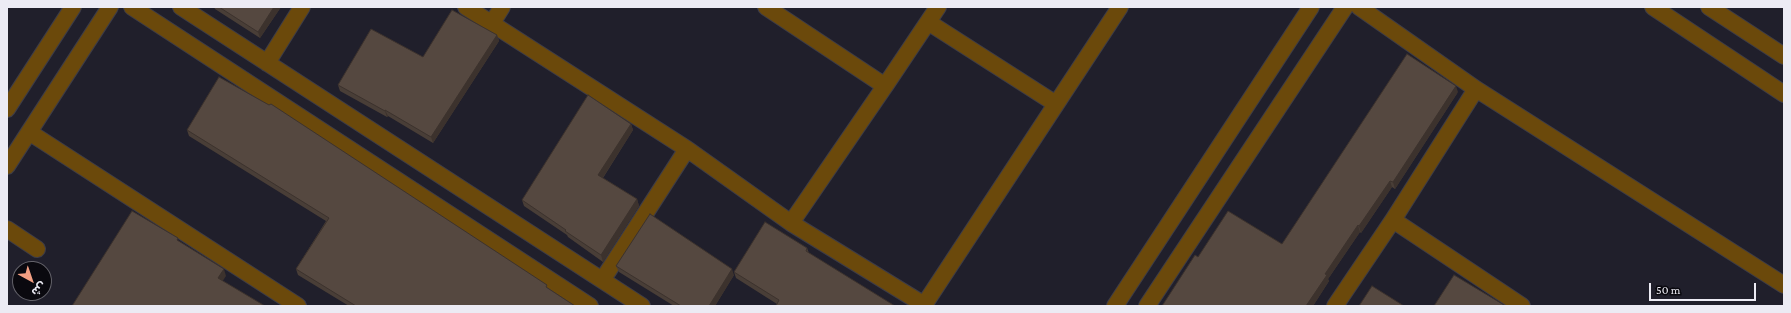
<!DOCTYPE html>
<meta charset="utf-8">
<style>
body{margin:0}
#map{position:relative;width:1791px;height:313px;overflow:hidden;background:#201f2b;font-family:"Crimson Pro","Noto Sans Arabic",serif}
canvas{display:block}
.frame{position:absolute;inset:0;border:8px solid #ecebf4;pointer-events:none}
.north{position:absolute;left:12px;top:261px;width:40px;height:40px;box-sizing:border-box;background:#0a090f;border:1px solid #64636b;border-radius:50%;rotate:140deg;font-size:11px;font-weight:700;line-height:16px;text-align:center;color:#ecebf4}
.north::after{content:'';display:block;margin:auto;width:14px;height:18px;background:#f39f83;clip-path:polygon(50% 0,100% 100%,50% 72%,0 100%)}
.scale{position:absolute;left:1649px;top:283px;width:107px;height:18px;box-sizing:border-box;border:2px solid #ecebf4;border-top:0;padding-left:5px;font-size:12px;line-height:14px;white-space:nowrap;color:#ecebf4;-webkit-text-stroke:3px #0a090f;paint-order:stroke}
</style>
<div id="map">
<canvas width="1791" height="313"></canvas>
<div class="frame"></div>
<div class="north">ش</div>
<div class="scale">50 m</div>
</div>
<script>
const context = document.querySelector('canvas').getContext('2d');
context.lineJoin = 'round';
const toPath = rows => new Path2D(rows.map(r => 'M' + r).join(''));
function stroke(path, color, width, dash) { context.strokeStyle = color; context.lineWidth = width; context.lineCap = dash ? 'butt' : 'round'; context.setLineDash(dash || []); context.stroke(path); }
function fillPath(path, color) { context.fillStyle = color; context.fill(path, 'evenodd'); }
const minor = toPath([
 [132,7,590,306],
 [181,7,642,306],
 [466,7,687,149,791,223,926,306],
 [766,7,885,86,791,223],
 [1359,7,1476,89,1784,285],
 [1653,7,1784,94],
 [1709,7,1784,56],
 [928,22,1056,104],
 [492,23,502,7],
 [267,63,302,7],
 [885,86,938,7],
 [7,109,73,7],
 [29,132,298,306],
 [7,166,110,7],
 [1393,220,1522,306],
 [7,229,37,249],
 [603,279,687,149],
 [924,305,1120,7],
 [1115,306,1311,7],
 [1147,306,1345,7],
 [1335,306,1393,220,1476,89]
]);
stroke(minor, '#3d3c47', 18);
stroke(minor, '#6b490b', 16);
fillPath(toPath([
 [214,7,281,7,260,38,215,9],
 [497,35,499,41,433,143,388,116,387,117,340,91,338,85,423,57],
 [1458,92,1395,189,1392,187,1361,233,1360,232,1328,279,1329,281,1313,306,1162,306,1198,257,1282,244],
 [631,124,633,130,603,178,637,199,639,206,603,262,568,237,567,235,524,206,522,200],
 [187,130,549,289,575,306,349,306,298,275,296,269,326,221,189,136],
 [807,248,809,253,777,304,736,278,734,272],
 [616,266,734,275,715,306,674,306,619,272]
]), '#493e37');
fillPath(toPath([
 [274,7,281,7,260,38,258,32],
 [497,35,499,41,433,143,431,137],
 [1456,86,1458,92,1395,189,1393,182],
 [385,110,388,116,387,117,385,111],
 [631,124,633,130,600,182,598,175],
 [1390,181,1392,187,1361,233,1359,226],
 [637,199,639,206,603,262,601,255],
 [1358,225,1360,232,1328,279,1329,281,1313,306,1306,306,1325,274],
 [224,269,226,276,220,285,218,278],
 [732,269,734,275,715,306,709,306]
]), '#3c322d');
const building = toPath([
 [219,7,274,7,258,32,219,7],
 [452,10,497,35,431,137,385,110,385,111,338,85,371,29,423,57,452,10],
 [1407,54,1456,86,1393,182,1390,181,1359,226,1358,225,1325,274,1327,275,1306,306,1162,306,1195,255,1198,257,1228,211,1282,244,1407,54],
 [219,77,269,105,271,104,547,285,546,287,575,306,356,306,296,269,329,218,187,130,219,77],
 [588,95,631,124,598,175,637,199,601,255,565,231,566,230,522,200,588,95],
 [132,211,178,238,177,240,224,269,218,278,265,306,72,306,132,211],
 [650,214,732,269,709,306,681,306,616,266,650,214],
 [765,222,807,248,806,251,895,306,776,306,779,300,734,272,765,222],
 [1454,275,1504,305,1503,306,1434,306,1454,275],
 [1372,286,1404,306,1359,306,1372,286]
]);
fillPath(building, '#554840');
stroke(building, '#3c322d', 1);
</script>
